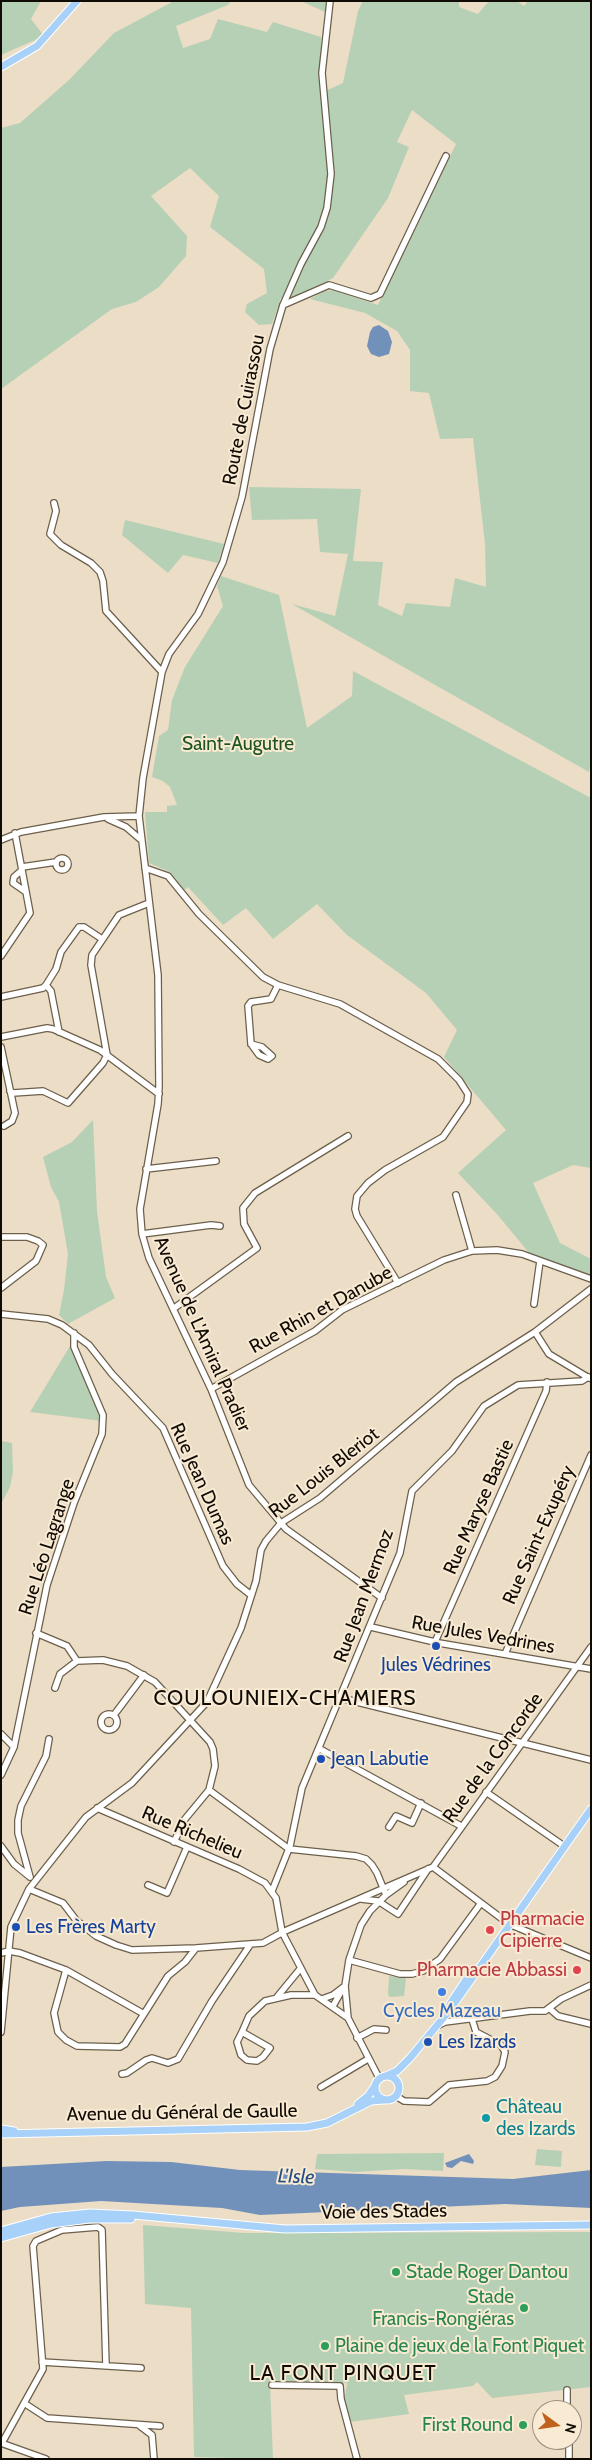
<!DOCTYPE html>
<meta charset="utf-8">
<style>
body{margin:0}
#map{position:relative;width:592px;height:2460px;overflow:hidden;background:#ecddc6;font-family:Cabin,sans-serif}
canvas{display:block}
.frame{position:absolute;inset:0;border:2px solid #100b05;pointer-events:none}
.north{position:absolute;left:532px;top:2400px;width:50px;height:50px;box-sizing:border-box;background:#f9ead3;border:1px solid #9c9181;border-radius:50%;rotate:104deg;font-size:14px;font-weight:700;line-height:20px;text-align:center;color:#100b05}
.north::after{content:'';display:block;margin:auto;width:18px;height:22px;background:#c1611f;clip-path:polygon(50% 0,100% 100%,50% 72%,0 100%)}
</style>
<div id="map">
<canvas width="592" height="2460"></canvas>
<div class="frame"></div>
<div class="north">N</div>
</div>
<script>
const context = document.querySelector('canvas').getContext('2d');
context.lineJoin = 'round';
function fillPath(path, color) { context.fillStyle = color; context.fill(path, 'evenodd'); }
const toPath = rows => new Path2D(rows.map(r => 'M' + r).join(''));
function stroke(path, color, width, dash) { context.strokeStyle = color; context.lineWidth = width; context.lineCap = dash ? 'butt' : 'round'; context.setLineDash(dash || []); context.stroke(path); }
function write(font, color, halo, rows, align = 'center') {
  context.font = font + ' Cabin,sans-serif'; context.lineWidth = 4; context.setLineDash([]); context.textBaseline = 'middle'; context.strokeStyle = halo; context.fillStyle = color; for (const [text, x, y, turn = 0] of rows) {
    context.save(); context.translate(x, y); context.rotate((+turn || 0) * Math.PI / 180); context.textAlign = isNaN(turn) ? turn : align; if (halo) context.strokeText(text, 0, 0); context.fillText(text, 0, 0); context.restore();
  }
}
fillPath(toPath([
 [1,1,41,1,31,19,44,36,1,55],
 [174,1,231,1,228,5,176,26,183,48,210,39,218,19,267,32,273,22,321,37,321,93,343,83,358,11,363,1,459,1,459,7,478,14,489,1,517,1,524,6,528,1,591,1,591,760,589,772,292,604,335,616,348,554,320,552,317,519,252,520,249,487,361,489,353,561,383,562,378,605,402,616,406,603,450,607,455,578,486,587,485,544,473,438,440,439,429,393,410,391,410,350,397,331,365,313,310,299,325,291,334,290,378,305,456,144,412,110,397,142,409,147,388,198,333,278,297,297,281,298,272,324,259,325,245,312,247,304,267,293,264,269,210,227,219,196,190,168,151,196,187,236,186,256,159,287,136,302,112,309,1,389,1,128,20,123,69,80,114,33],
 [301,1,327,1,325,12],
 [125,520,224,544,218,563,183,555,168,573,122,535],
 [221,576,279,595,307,728,352,696,353,671,591,798,591,1168,573,1165,533,1183,560,1243,591,1259,591,1276,530,1254,496,1213,458,1173,506,1130,444,1057,457,1030,426,993,347,935,317,904,273,939,246,908,223,925,188,887,183,891,170,872,149,863,145,812,167,812,167,806,177,805,170,787,163,781,152,777,159,736,168,730,172,700,185,667,223,606,217,586],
 [93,1120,97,1211,106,1277,115,1298,68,1324,59,1315,64,1290,68,1254,59,1202,51,1187,43,1157,72,1142],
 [70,1346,100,1412,102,1421,30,1412],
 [1,1441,12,1443,13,1472,10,1487,1,1504],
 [389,1976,406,1978,404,1996,390,1997,388,1995],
 [537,2149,562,2151,561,2167,535,2165],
 [444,2153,443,2171,404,2169,355,2172,315,2169,317,2155,319,2154],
 [143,2225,244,2233,591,2232,591,2387,492,2398,477,2382,473,2386,404,2395,409,2414,350,2422,344,2403,347,2383,270,2384,273,2459,194,2457,191,2308,145,2304]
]), '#b6d0b5');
fillPath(toPath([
 [379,325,388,331,392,342,389,354,379,357,371,354,367,346,370,332,373,327],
 [469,2154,474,2161,473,2164,461,2161,452,2168,447,2167,445,2163],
 [106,2161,171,2162,240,2170,513,2179,591,2170,591,2208,505,2204,260,2215,222,2208,101,2201,20,2207,1,2211,1,2167]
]), '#7291ba');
const minor = toPath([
 [330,1,322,73,331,174,327,208,321,227,301,264,283,305,270,349,242,497,223,562,198,614,169,654,162,672,143,778,139,816,158,975,159,1086,158,1104,140,1209,142,1234,149,1258,211,1389,249,1485,286,1529,382,1598],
 [283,305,329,285,371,298,380,294,446,156],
 [54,503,56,511,50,534,61,545,91,563,100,572,103,581,106,611,162,672],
 [108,819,126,827,140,839],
 [1,840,21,832,104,817,139,816],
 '56 864a6 6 0 1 1 12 0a6 6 0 1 1-12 0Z',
 [22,867,56,862],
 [145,868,168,876,199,914,263,977,278,985,340,1004,438,1059,459,1080,468,1094,467,1102,443,1137,385,1170,368,1183,357,1196,355,1209,357,1216,398,1283],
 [22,870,14,877,13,883,26,892],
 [1,956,30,913,15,833],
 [46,985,51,991,59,1032],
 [1,997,43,988,46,985,56,969,61,952,79,927,84,927,102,939],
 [1,1037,47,1028,53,1029,100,1050,159,1094],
 [251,1044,262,1047,272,1056,268,1059,259,1055,251,1044,248,1006,251,1002,271,999,278,985],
 [1,1047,15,1113,12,1121,4,1126],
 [10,1091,13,1093,43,1091,68,1103,103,1063,107,1055,91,965,92,955,119,915,149,903],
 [146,1169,216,1161],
 [456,1195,472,1251],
 [142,1234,211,1225,220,1226],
 [1,1237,27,1237,38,1241,43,1245,36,1261,1,1288],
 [534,1304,540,1261],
 [173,1309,257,1248,244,1224,243,1208,255,1193,348,1136],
 [1,1314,48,1319,62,1325,89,1345,112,1374,163,1428,223,1566,237,1584,251,1595],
 [535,1332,549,1354,589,1378],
 [211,1389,315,1331,342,1310,444,1260,472,1251,497,1250,522,1254,591,1279],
 [371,1627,439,1643,591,1669],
 [36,1633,67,1646,77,1661],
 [435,1642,546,1391,547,1382],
 [505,1654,591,1455],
 [55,1688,60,1674,77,1661,103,1660,127,1666,155,1682,210,1742,213,1749,215,1766,209,1790,185,1819,174,1842],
 [341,1698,591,1760],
 '101 1722a8 8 0 1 1 16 0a8 8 0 1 1-16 0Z',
 [114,1715,144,1675],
 [1,1734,14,1747],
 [320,1749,461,1826],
 [1,1775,14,1747,47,1585,74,1503,102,1434,103,1415,74,1347,74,1333],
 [209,1790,289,1849,356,1856,366,1859,372,1865,377,1873,386,1895,370,1911,361,1925,349,1960],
 [486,1792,564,1846],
 [97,1808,239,1869,265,1883,276,1898,282,1932,315,1995],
 [389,1827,396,1816,412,1823,421,1803],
 [1,1846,14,1864,30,1877],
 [433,1867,509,1924,591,1958],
 [30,1877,18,1833,18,1820,21,1806,46,1756,49,1739],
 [148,1885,167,1893,187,1847],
 [29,1889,63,1903,76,1920,96,1936,116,1945,132,1950,196,1948],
 [272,1891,290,1846,302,1788,400,1553,412,1491,452,1451,484,1406,518,1385,582,1381,588,1377],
 [386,1895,404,1882],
 [361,1899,378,1901,398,1914,428,1869],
 [1,1953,9,1951,20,1953,66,1970,144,2014],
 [66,1970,54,2013,58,2032,66,2040,77,2046,120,2047,125,2044,168,1976,185,1962,196,1948,263,1943,285,1931,433,1867,591,1647],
 [277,1997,300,1969],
 [322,1999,333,1995,345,1986],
 [333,2006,342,1990],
 [550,2009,558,2016,591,2024],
 [439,2025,445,2022,530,2011,545,2011,561,1999,591,1985],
 [1,2032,11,1927,29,1889,86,1817,132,1783,207,1702,241,1628,256,1581,261,1550,266,1541,281,1523,320,1498,456,1382,535,1332,591,1289],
 [242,2032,270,2048,263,2057,257,2061,247,2060,241,2055,237,2042,242,2032,249,2016,265,2001,291,1995,315,1995,348,2018],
 [357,2038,374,2029,386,2030],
 [122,2074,127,2073,146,2060,152,2058,168,2063,178,2059,212,2001,250,1945],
 [379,2078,348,2018,345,1986,349,1960,400,1974,412,1974,423,1971,440,1959,481,1903],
 [321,2087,368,2059],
 [396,2096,404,2101,429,2102,449,2085,487,2081,495,2077,502,2066,505,2052,501,2045,476,2032,472,2019],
 [42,2362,141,2368],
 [272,2385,340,2386,341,2399,357,2459],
 [567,2390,567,2410],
 [24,2403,47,2418,160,2426],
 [140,2426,152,2435,154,2459],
 [569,2440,569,2459],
 [1,2443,46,2459],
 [2,2443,43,2369,33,2246,36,2241,62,2230,98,2227,102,2230,106,2366]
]);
const major = toPath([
 [1,67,37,46,77,1],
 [450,2004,466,1980],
 '375 2088a12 12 0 1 1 24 0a12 12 0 1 1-24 0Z',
 [386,2076,397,2071,410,2058,449,2011,591,1809],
 [358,2104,368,2096,375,2086],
 [1,2129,14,2131],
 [1,2134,307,2127,327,2123,371,2101,384,2100],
 [1,2231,51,2217,90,2213,133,2215,285,2229,591,2225],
 [1,2238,51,2224,89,2219,131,2219]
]);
stroke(minor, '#6c5f4b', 8);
stroke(major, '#fff', 9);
stroke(minor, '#fff', 5.5);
stroke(major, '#a7d1f9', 7);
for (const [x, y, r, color] of [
 [436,1646,5,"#1a4fb4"],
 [321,1759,5,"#1a4fb4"],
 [16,1927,5,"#1a4fb4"],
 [490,1930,5,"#e0444e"],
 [577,1970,5,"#e0444e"],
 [442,1992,5,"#3f7fe0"],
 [428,2042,5,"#1a4fb4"],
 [486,2118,5,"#0f9aa8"],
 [396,2272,5,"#2e9e5b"],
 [524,2308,5,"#2e9e5b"],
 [325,2346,5,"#2e9e5b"],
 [523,2425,5,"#2e9e5b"]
]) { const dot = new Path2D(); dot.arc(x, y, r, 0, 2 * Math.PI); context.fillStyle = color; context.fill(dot); stroke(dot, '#f9ead3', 2); }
write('19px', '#100b05', '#f9ead3', [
 ["Route de Cuirassou",244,410,-79],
 ["Rue Rhin et Danube",321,1310,-29],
 ["Avenue de L'Amiral Pradier",202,1334,66],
 ["Rue Louis Bleriot",324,1473,-38],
 ["Rue Jean Dumas",202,1484,66],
 ["Rue Maryse Bastie",479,1507,-66],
 ["Rue Saint-Exupéry",539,1535,-66],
 ["Rue Léo Lagrange",47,1547,-72],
 ["Rue Jean Mermoz",364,1596,-70],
 ["Rue Jules Vedrines",483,1635,10],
 ["Rue de la Concorde",493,1758,-54],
 ["Rue Richelieu",192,1833,23],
 ["Avenue du Général de Gaulle",182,2113,-1],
 ["Voie des Stades",384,2212,-1]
]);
write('19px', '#1c541f', '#f9ead3', [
 ["Saint-Augutre",238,744]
]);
write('19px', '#164399', '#f9ead3', [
 ["Jules Védrines",436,1665,"center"],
 ["Jean Labutie",331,1759],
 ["Les Frères Marty",26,1927],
 ["Les Izards",438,2042]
], 'left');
write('19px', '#be3a42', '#f9ead3', [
 ["Pharmacie",500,1919],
 ["Cipierre",500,1941],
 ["Pharmacie Abbassi",567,1970,"right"]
], 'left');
write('19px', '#366cbe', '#f9ead3', [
 ["Cycles Mazeau",442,2011]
]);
write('19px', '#0d838f', '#f9ead3', [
 ["Château",496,2107],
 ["des Izards",496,2129]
], 'left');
write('19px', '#27864d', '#f9ead3', [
 ["Stade Roger Dantou",406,2272],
 ["Stade",514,2297,"right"],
 ["Francis-Rongiéras",514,2319,"right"],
 ["Plaine de jeux de la Font Piquet",335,2346],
 ["First Round",513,2425,"right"]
], 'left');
write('italic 20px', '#254e84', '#f9ead3', [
 ["L'Isle",296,2177,2]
]);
context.letterSpacing = '1px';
write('21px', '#100b05', '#f9ead3', [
 ["COULOUNIEIX-CHAMIERS",285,1699],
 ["LA FONT PINQUET",343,2374]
]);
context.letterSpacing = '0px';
</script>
